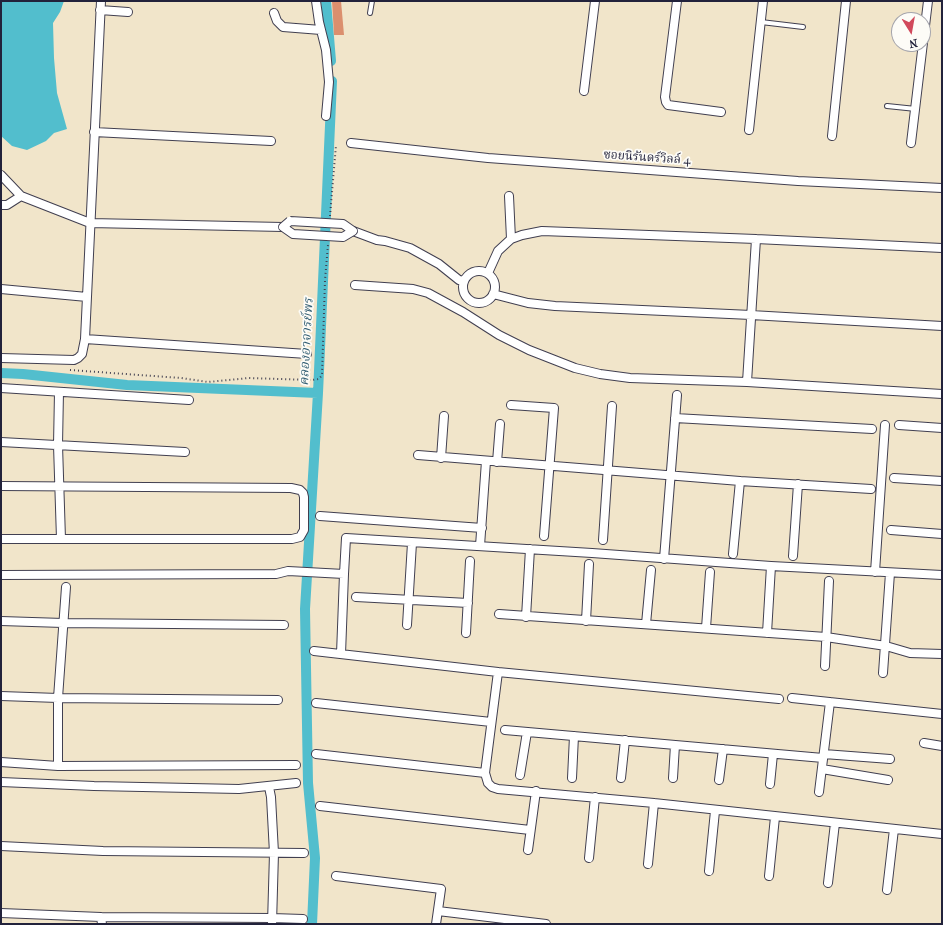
<!DOCTYPE html>
<meta charset="utf-8">
<style>
body{margin:0}
#map{position:relative;width:943px;height:925px;overflow:hidden;background:#f1e5ca;font-family:"IM FELL French Canon",serif}
canvas{display:block}
.frame{position:absolute;inset:0;border:2px solid #22223b;pointer-events:none}
.north{position:absolute;left:891px;top:12px;width:40px;height:40px;box-sizing:border-box;background:#fdfcf7;border:1px solid #a5a5ac;border-radius:50%;rotate:169deg;font-size:11px;font-weight:700;line-height:16px;text-align:center;color:#22223b}
.north::after{content:'';display:block;margin:auto;width:14px;height:18px;background:#d1495b;clip-path:polygon(50% 0,100% 100%,50% 72%,0 100%)}
</style>
<div id="map">
<canvas width="943" height="925"></canvas>
<div class="frame"></div>
<div class="north">N</div>
</div>
<script>
const context = document.querySelector('canvas').getContext('2d');
context.lineJoin = 'round';
function fillPath(path, color) { context.fillStyle = color; context.fill(path, 'evenodd'); }
const toPath = rows => new Path2D(rows.map(r => 'M' + r).join(''));
function stroke(path, color, width, dash) { context.strokeStyle = color; context.lineWidth = width; context.lineCap = dash ? 'butt' : 'round'; context.setLineDash(dash || []); context.stroke(path); }
function write(font, color, halo, rows, align = 'center') {
  context.font = font + ' "IM FELL French Canon","Noto Serif Thai",serif'; context.lineWidth = 3.5; context.setLineDash([]); context.textBaseline = 'middle'; context.strokeStyle = halo; context.fillStyle = color; for (const [text, x, y, turn = 0] of rows) {
    context.save(); context.translate(x, y); context.rotate((+turn || 0) * Math.PI / 180); context.textAlign = isNaN(turn) ? turn : align; if (halo) context.strokeText(text, 0, 0); context.fillText(text, 0, 0); context.restore();
  }
}
fillPath(toPath([
 [1,1,64,1,60,12,53,23,54,58,57,93,67,129,54,133,46,141,27,150,12,146,1,136]
]), '#52becd');
stroke(toPath([
 [326,1,331,61],
 [1,373,23,374,127,385,318,393,332,81],
 [312,924,315,858,308,783,305,609,318,393]
]), '#52becd', 10);
fillPath(toPath([
 [332,1,341,1,344,35,334,35]
]), '#db8f6e');
const lane = toPath([
 [370,13,372,1],
 [761,22,803,27],
 [887,106,916,109]
]);
const street = toPath([
 [316,1,319,22,326,50,329,82,326,116],
 [677,1,665,97,666,102,668,105,721,112],
 [100,10,128,12],
 [274,13,277,21,283,27,321,30],
 [584,91,595,1],
 [749,130,763,1],
 [94,132,271,141],
 [832,136,846,1],
 [351,143,488,158,798,181,942,188],
 [911,143,928,1],
 [1,175,21,196,90,223,283,227],
 [509,196,511,239],
 [1,205,7,205,21,196],
 [353,231,377,240,385,241,410,248,439,264,459,280,464,281],
 '463 287a16 16 0 1 1 32 0a16 16 0 1 1-32 0Z',
 [488,273,498,251,511,239,522,235,542,231,756,239,942,248],
 [355,285,413,289,428,293,463,312,499,335,529,350,575,368,600,374,630,378,747,382,942,394],
 [1,289,87,297],
 [493,294,528,303,555,306,751,315,942,326],
 [85,339,307,354],
 [1,358,74,360,78,358,82,354,85,339,101,1],
 [747,382,756,239],
 [1,388,189,400],
 [59,392,58,445,61,539],
 [511,405,554,408,544,536],
 [675,418,872,429],
 [899,425,942,428],
 [1,442,185,452],
 [418,455,740,481,871,489],
 [441,458,444,416],
 [497,462,500,424],
 [894,478,942,481],
 [1,486,291,488,300,490,303,493,304,497,304,530,300,537,292,539,1,539],
 [320,516,482,528],
 [891,530,942,534],
 [603,540,612,406],
 [480,546,486,461],
 [733,554,740,481],
 [793,556,798,484],
 [664,559,677,395],
 [875,572,885,425],
 [1,575,276,574,288,571,344,574,346,538,592,553,771,566,942,575],
 [356,597,468,603],
 [499,614,826,637,886,646,910,653,942,654],
 [526,617,530,549],
 [1,621,63,623,284,625],
 [586,621,589,564],
 [646,624,651,570],
 [407,625,412,543],
 [706,628,710,572],
 [466,633,470,561],
 [767,633,771,566],
 [314,651,498,672,779,699],
 [341,654,344,574],
 [825,666,829,581],
 [498,672,485,773,488,783,492,787,498,789,654,803,942,834],
 [883,673,890,573],
 [1,696,58,698,278,700],
 [792,698,942,714],
 [316,703,491,722],
 [505,730,823,758],
 [924,743,942,746],
 [316,754,485,773],
 [824,754,890,759],
 [1,762,58,766,296,765],
 [58,766,58,698,66,587],
 [822,769,888,780],
 [520,775,527,732],
 [572,778,574,736],
 [621,778,625,740],
 [673,778,675,745],
 [719,780,723,749],
 [1,782,94,786,239,789,296,783],
 [770,784,773,754],
 [269,787,271,797,274,853,272,924],
 [819,792,830,702],
 [320,806,530,830],
 [1,846,103,851,304,853],
 [528,850,536,791],
 [589,858,595,797],
 [648,864,654,803],
 [709,871,715,811],
 [336,876,441,889,436,924],
 [769,876,775,817],
 [828,883,835,823],
 [887,890,894,829],
 [438,911,546,924],
 [1,913,101,917],
 [102,924,101,917,272,918,303,919]
]);
stroke(lane, '#413f50', 6);
stroke(street, '#413f50', 10);
stroke(toPath([
 [330,216,336,145],
 [70,370,181,378,208,382,249,378,312,380,319,379,322,375,325,280,328,245]
]), '#413f50', 2, [1, 3]);
stroke(lane, '#fff', 4);
stroke(street, '#fff', 8);
const streetBridge = toPath([
 [290,221,343,224,353,231,343,237,293,234,283,227,290,221]
]);
stroke(streetBridge, '#413f50', 10, []);
stroke(streetBridge, '#fff', 8);
write('12px', '#22223b', '#fdfcf7', [
 ["ซอยนิรันดร์วิลล์ 4",647,158,4]
]);
write('italic 13px', '#356075', '#fdfcf7', [
 ["คลองอาจารย์พร",307,342,-87]
]);
</script>
